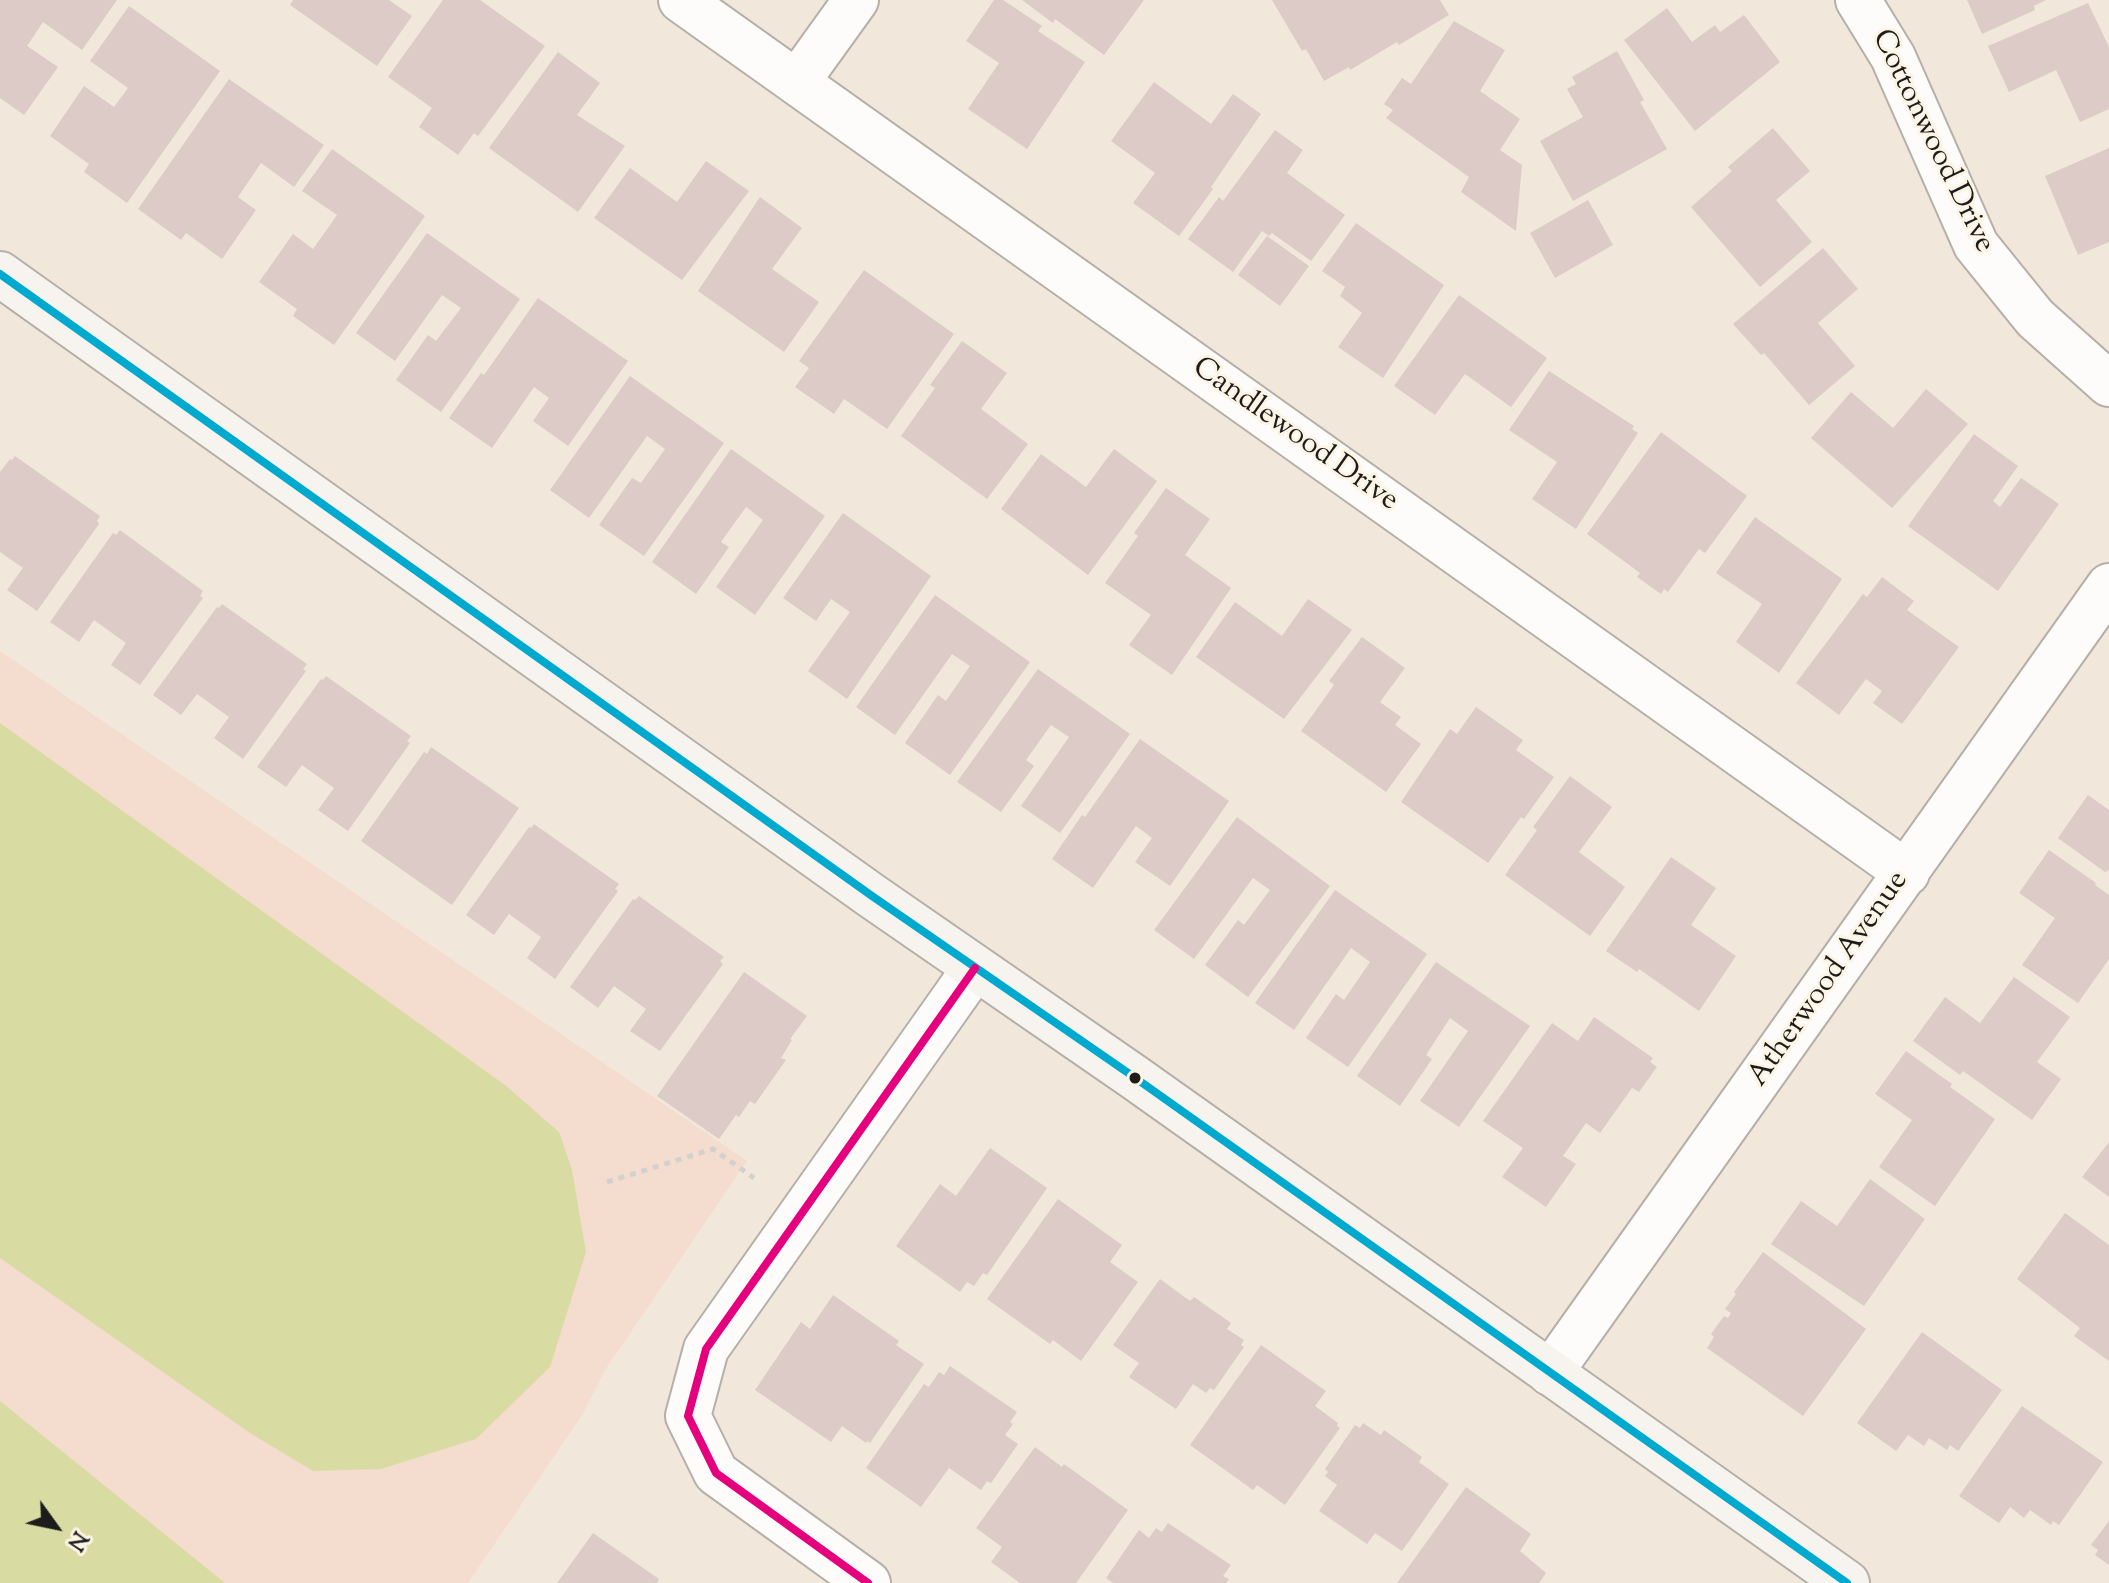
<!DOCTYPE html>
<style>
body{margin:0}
#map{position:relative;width:2109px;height:1583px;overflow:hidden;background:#f1e8db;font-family:"Sorts Mill Goudy",serif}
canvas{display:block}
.north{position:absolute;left:16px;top:1487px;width:80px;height:80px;-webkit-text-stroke:6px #fcf5e5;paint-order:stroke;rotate:123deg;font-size:22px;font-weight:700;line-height:32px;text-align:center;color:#1c1c1c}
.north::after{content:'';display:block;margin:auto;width:28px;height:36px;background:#1c1c1c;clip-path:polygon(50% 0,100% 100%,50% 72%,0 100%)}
</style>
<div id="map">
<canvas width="2109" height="1583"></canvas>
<div class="north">N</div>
</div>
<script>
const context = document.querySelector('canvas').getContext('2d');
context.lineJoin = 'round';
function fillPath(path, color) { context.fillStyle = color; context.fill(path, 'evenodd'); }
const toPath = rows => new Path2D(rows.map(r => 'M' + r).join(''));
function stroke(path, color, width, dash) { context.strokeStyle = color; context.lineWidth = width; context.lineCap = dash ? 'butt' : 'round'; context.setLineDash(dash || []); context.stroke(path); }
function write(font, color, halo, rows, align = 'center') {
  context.font = font + ' "Sorts Mill Goudy",serif'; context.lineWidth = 6; context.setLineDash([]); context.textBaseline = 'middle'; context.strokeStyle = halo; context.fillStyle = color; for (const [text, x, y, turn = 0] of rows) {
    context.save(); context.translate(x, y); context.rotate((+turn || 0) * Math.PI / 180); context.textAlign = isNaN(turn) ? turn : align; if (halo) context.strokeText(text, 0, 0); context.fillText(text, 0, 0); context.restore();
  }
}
fillPath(toPath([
 [0,651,747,1161,605,1370,582,1415,468,1583,0,1583]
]), '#f4dcce');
fillPath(toPath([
 [0,723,505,1085,559,1132,572,1170,586,1252,550,1367,476,1439,381,1469,313,1471,250,1433,0,1258],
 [0,1401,225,1583,0,1583]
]), '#d9dca2');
fillPath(toPath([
 [0,0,117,0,82,50,43,22,27,46,58,67,24,115,0,98],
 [293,0,389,0,412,16,377,66,290,5],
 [443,0,480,0,545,46,478,136,474,133,458,155,419,127,432,108,388,77],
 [994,0,1003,0,1042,26,1038,31,1085,62,1027,149,968,109,999,63,966,41],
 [1022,0,1144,0,1104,55,1055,19,1053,23],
 [1272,0,1440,0,1449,15,1399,45,1397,42,1350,70,1349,67,1324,81,1306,49,1302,51],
 [1967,0,2046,0,2034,6,2035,10,1982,34],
 [2088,3,2109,47,2109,109,2080,122,2056,70,2009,92,1988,46],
 [129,6,220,71,127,203,84,172,89,164,50,136,84,86,114,107,128,88,90,61],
 [1667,8,1692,42,1715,25,1720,32,1744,15,1780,62,1695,131,1624,40],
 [1454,21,1505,50,1480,91,1520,119,1500,150,1522,165,1516,231,1461,192,1469,177,1386,118,1393,110,1384,104,1402,78,1411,84],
 [1617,51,1644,100,1640,102,1667,149,1573,201,1540,141,1583,117,1567,89,1576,84,1572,77],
 [558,52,600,83,577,115,625,146,578,212,489,148],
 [229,79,324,145,294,187,261,163,238,197,256,210,222,259,186,233,181,240,138,209],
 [1154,82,1211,124,1233,94,1261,114,1211,187,1213,189,1179,236,1133,203,1155,173,1111,141],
 [1773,128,1810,171,1776,200,1812,242,1760,287,1691,207,1732,171,1728,167],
 [1275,130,1303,150,1287,173,1345,215,1311,261,1272,233,1269,236,1262,231,1233,272,1188,239,1219,197,1223,201],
 [2109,148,2109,242,2078,255,2045,176],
 [332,149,425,216,334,345,293,316,297,309,259,282,293,234,313,249,337,215,302,191],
 [706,161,749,191,682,280,594,218,630,168,677,202],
 [760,197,802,228,772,269,819,302,784,352,698,291],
 [1588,200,1613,245,1555,278,1530,233],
 [1356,223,1444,285,1383,378,1338,347,1362,313,1340,296,1345,287,1322,271],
 [427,233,520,299,441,412,396,380,428,335,436,341,461,308,442,295,395,361,356,333],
 [1267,236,1309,266,1280,306,1238,275],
 [1823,248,1858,289,1818,323,1855,366,1809,405,1764,353,1761,355,1733,324],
 [864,270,954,334,887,429,844,399,834,414,795,387,809,368,799,361],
 [1459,295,1547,358,1511,407,1465,374,1435,415,1394,386],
 [538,298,628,361,568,446,533,421,549,398,534,387,492,448,449,418,481,373,484,375],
 [962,341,1007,373,981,409,1028,444,987,499,901,436,935,388,930,385],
 [1549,371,1634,426,1632,429,1638,433,1576,529,1532,499,1557,462,1509,430],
 [630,376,724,443,644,556,599,525,632,478,641,483,665,449,647,436,589,518,550,490],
 [1926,389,1968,424,1892,508,1811,438,1851,392,1893,428],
 [1661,432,1747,496,1705,553,1699,549,1668,592,1664,589,1661,594,1637,577,1640,573,1587,534],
 [1974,434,2018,466,1993,501,2000,507,2021,478,2059,504,1998,591,1908,526],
 [731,449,825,516,755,615,716,587,763,520,746,507,721,542,729,547,696,594,652,562],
 [1114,449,1157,481,1088,575,1001,509,1041,454,1086,487],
 [15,456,100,516,97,521,99,524,37,611,7,590,23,568,0,552,0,472,10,459,12,460],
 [1166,488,1210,519,1185,555,1231,588,1172,675,1129,645,1151,615,1105,583,1138,536,1134,533],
 [843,513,931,576,847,699,808,671,850,612,831,599,816,621,783,598],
 [1755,517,1842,579,1779,673,1736,642,1762,604,1716,573],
 [120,530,203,591,200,596,203,598,140,685,111,665,126,643,94,620,79,642,50,622,113,533,116,535],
 [1882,577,1914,601,1907,610,1959,647,1902,724,1873,703,1882,691,1866,679,1839,715,1796,683,1863,594,1867,597],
 [935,595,1030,662,950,775,905,743,938,695,946,701,970,666,952,654,895,735,856,707],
 [1308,599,1352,630,1284,719,1196,657,1235,602,1282,636],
 [222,604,307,664,303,669,306,671,243,759,214,738,229,717,197,694,181,715,153,695,217,607,219,608],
 [1362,637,1405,668,1380,702,1401,717,1395,725,1421,744,1386,792,1301,731,1334,685,1329,681],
 [1038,669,1130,734,1060,833,1021,806,1069,737,1051,725,1026,760,1034,766,1001,812,957,782],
 [326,676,411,736,407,741,410,743,348,831,318,810,334,788,302,765,286,787,257,767,321,679,323,680],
 [1476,707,1523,740,1516,750,1554,777,1524,819,1521,817,1488,863,1401,802,1450,729,1457,734],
 [1140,739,1229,801,1170,886,1135,862,1152,838,1136,826,1093,888,1052,859,1082,815,1085,817],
 [431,747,519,808,452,905,361,841,424,752,427,754],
 [1570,776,1612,807,1579,852,1625,887,1590,936,1505,875,1537,830,1533,827],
 [2088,795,2109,810,2109,870,2105,872,2058,838],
 [1237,817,1330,886,1248,997,1205,965,1238,920,1244,925,1270,890,1253,878,1194,959,1154,930],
 [534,824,619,884,615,889,618,891,555,979,527,958,541,937,509,914,494,935,466,915,529,827,531,828],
 [2049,850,2096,883,2095,885,2109,895,2109,959,2078,1003,2022,965,2055,918,2019,893],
 [1671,857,1716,888,1691,925,1736,956,1699,1011,1639,969,1637,972,1606,951],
 [1335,890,1427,954,1348,1067,1306,1038,1336,994,1344,1000,1370,962,1351,948,1294,1030,1255,1003],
 [639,896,724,957,720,961,723,964,660,1051,630,1031,646,1009,614,986,598,1008,570,987,633,899,635,900],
 [1436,962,1530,1026,1459,1127,1420,1101,1468,1031,1450,1018,1426,1055,1432,1059,1400,1106,1357,1076],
 [744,972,807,1016,790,1039,792,1040,781,1058,786,1060,755,1104,750,1101,739,1117,736,1115,719,1139,657,1096],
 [2014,977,2070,1017,2037,1062,2061,1079,2032,1120,1963,1071,1960,1075,1913,1041,1945,997,1980,1023],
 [1594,1017,1653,1058,1650,1062,1657,1067,1639,1092,1632,1088,1600,1133,1586,1123,1563,1156,1576,1164,1546,1207,1502,1177,1523,1148,1483,1121,1552,1023,1578,1041],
 [1906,1051,1952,1084,1950,1087,1995,1119,1935,1206,1879,1167,1912,1120,1875,1094],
 [2109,1142,2109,1197,2082,1177],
 [990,1148,1047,1188,987,1275,983,1273,974,1286,967,1282,960,1292,896,1246,940,1184,956,1196],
 [1870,1179,1925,1219,1864,1306,1771,1244,1801,1201,1837,1226],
 [1058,1199,1122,1245,1110,1262,1138,1282,1081,1361,1053,1340,1050,1344,987,1299],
 [2065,1213,2109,1245,2109,1361,2074,1336,2080,1328,2017,1279],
 [1763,1252,1866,1329,1803,1416,1707,1348,1714,1337,1711,1334,1724,1316,1728,1318,1731,1313,1725,1309,1736,1294,1734,1292],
 [1160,1279,1190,1301,1194,1297,1231,1323,1227,1329,1244,1340,1241,1345,1244,1347,1214,1390,1210,1388,1206,1393,1193,1384,1176,1409,1129,1377,1139,1363,1113,1345],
 [833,1295,899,1341,896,1345,924,1364,870,1443,867,1441,866,1443,842,1426,831,1442,755,1390,801,1322,810,1329],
 [1922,1332,2002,1390,1958,1451,1950,1445,1947,1450,1929,1438,1924,1446,1908,1435,1896,1451,1857,1423],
 [1261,1345,1326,1391,1315,1406,1338,1423,1337,1426,1340,1428,1285,1505,1257,1485,1253,1490,1190,1445],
 [950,1366,1017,1412,1010,1422,1013,1424,1005,1435,1018,1444,991,1483,987,1481,981,1490,949,1468,921,1507,866,1468,924,1384,929,1387,939,1372,944,1375],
 [2022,1406,2103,1462,2059,1525,2053,1521,2051,1525,2030,1510,2024,1518,2010,1507,1999,1523,1959,1496],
 [1363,1423,1381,1435,1384,1430,1422,1457,1419,1462,1449,1484,1402,1551,1375,1533,1367,1544,1319,1511,1337,1485,1325,1476,1328,1472,1325,1469,1355,1425,1360,1428],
 [1035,1447,1062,1467,1064,1464,1128,1510,1076,1583,1020,1583,991,1562,1002,1547,976,1528],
 [1466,1487,1531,1534,1520,1551,1546,1573,1539,1583,1397,1583],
 [2109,1521,2109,1565,2095,1555,2098,1550,2091,1545],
 [1168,1523,1231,1565,1223,1576,1229,1579,1226,1583,1113,1583,1106,1578,1139,1530,1149,1538,1156,1528,1162,1532],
 [593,1533,659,1579,657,1583,557,1583]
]), '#dccbc6');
const minor = toPath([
 [681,0,1907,873],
 [1858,0,1893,57,1976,245,2035,318,2109,384],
 [797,82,856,0],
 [1550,1373,2109,586],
 [868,1583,716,1473,688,1416,706,1349,975,968]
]);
const secondary = toPath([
 [0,274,872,896,1134,1077,1847,1583]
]);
stroke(minor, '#b5afa8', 48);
stroke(secondary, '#b5afa8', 48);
stroke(toPath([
 [607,1182,713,1149,754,1178]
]), '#d3d1cd', 5, [6, 6]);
stroke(minor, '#fdfcfa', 44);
stroke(secondary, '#f7f3ef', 44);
stroke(toPath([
 [0,274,872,896,1134,1077,1847,1583]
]), '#00a9ce', 8);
stroke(toPath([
 [868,1583,716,1473,688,1416,706,1349,975,968]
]), '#e5007d', 8);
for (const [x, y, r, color] of [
 [1135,1078,7,"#1c1c1c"]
]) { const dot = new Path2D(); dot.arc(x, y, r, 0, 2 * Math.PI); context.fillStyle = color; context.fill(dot); stroke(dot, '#fcf5e5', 3); }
write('30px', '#1c1c1c', '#fcf5e5', [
 ["Cottonwood Drive",1931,142,64],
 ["Candlewood Drive",1294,436,35],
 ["Atherwood Avenue",1830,980,-55]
]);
</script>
